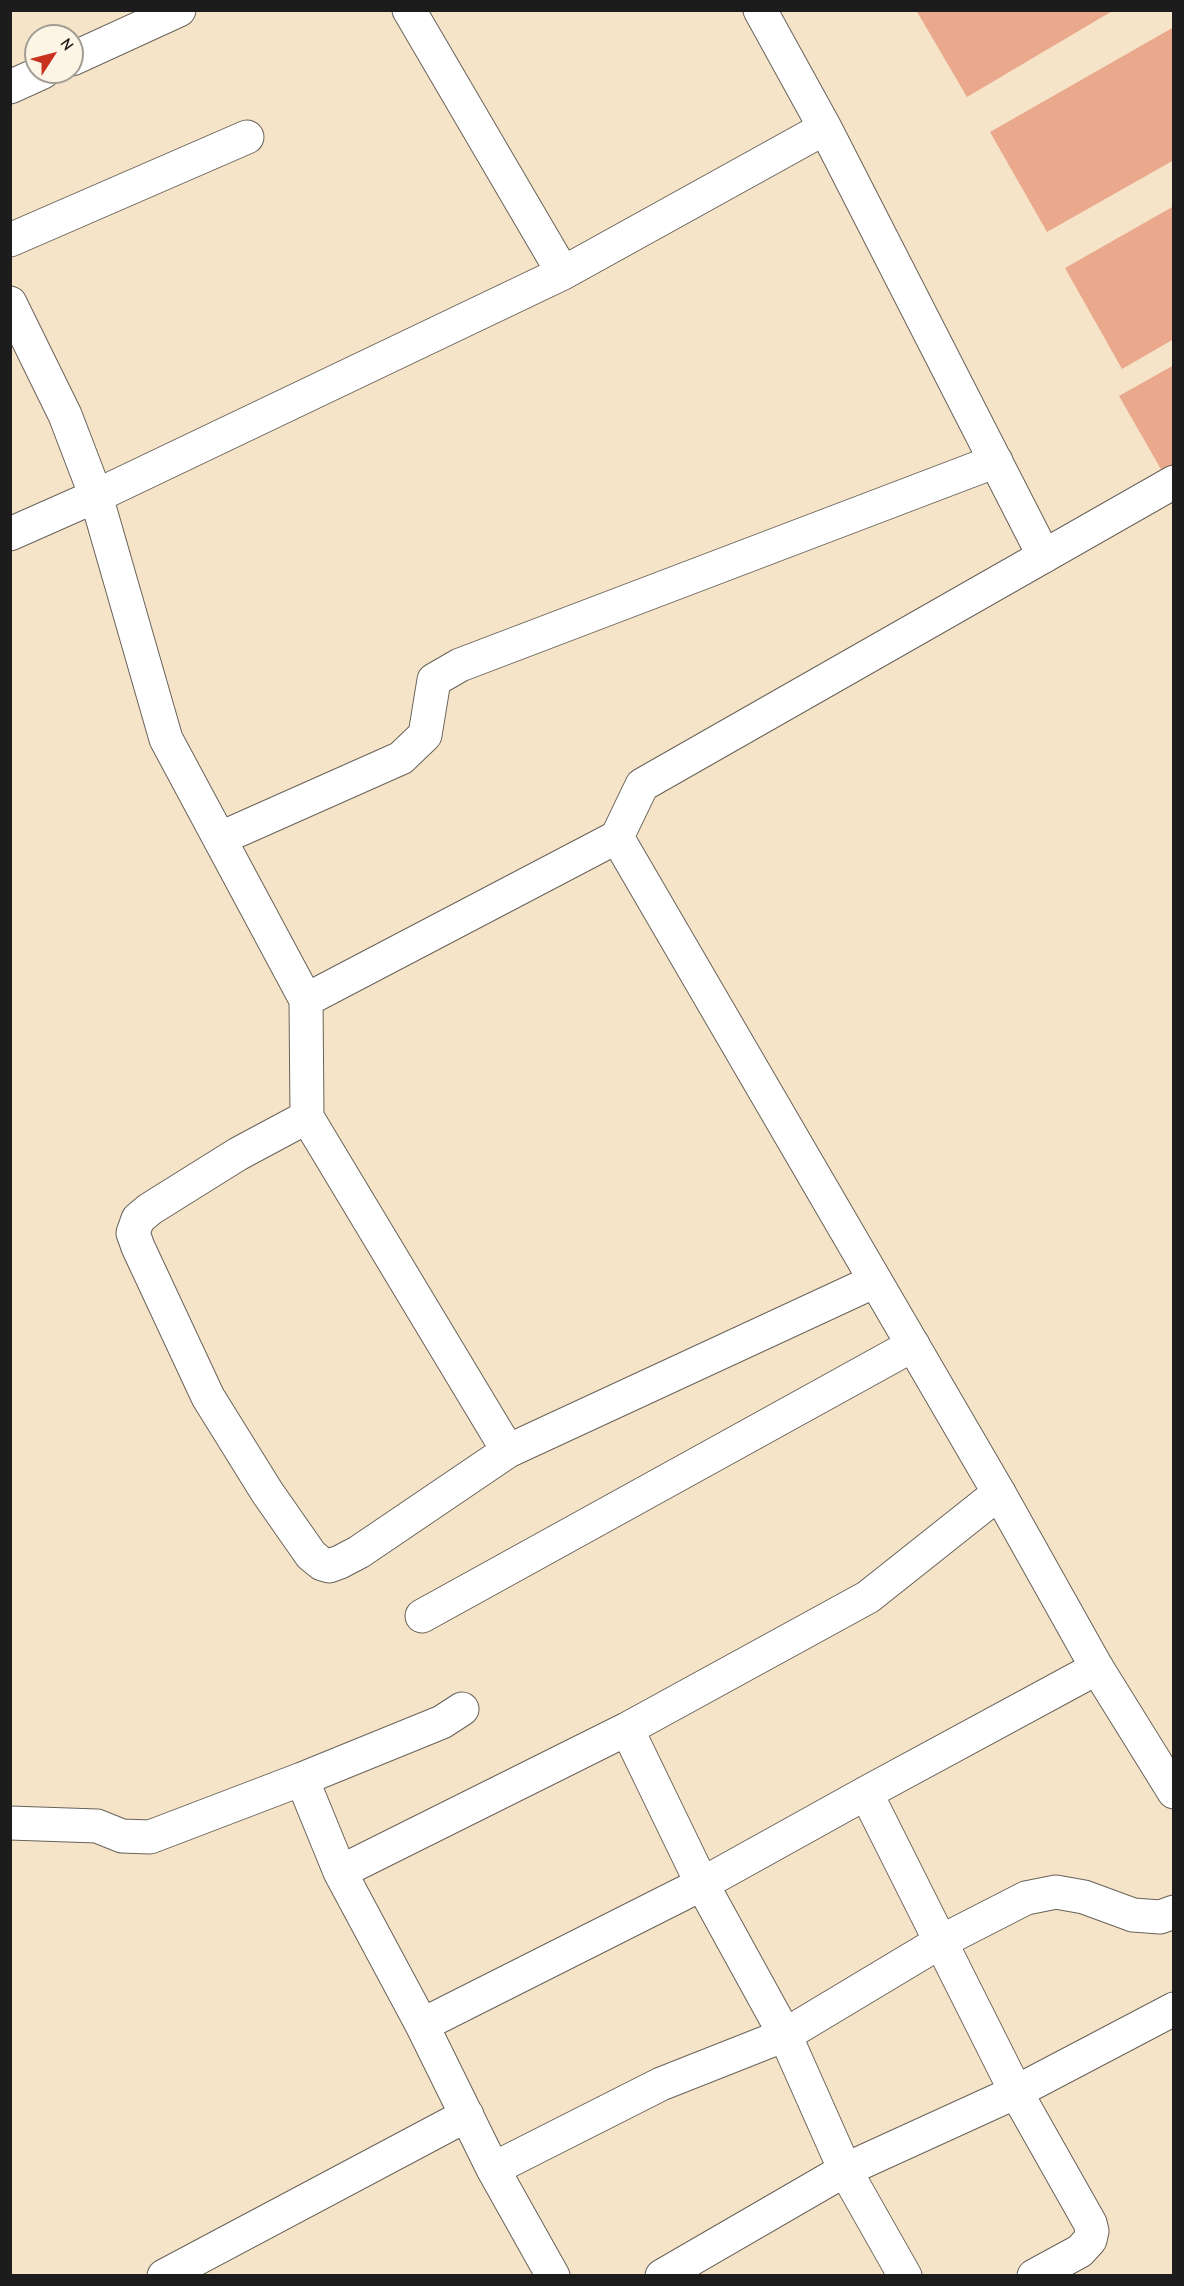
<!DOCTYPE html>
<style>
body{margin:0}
#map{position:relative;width:1184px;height:2286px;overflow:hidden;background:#f6e4c9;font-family:"Comic Neue",sans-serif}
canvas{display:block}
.frame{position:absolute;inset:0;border:12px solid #1c1c1c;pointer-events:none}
.north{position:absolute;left:24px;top:24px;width:60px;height:60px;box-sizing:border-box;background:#fcf5e5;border:2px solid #a29e95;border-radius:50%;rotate:54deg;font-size:16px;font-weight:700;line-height:24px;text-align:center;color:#1c1c1c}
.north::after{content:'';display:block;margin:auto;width:21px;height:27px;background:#c8321e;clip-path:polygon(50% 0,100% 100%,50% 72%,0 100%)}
</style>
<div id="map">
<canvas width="1184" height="2286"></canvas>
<div class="frame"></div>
<div class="north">N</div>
</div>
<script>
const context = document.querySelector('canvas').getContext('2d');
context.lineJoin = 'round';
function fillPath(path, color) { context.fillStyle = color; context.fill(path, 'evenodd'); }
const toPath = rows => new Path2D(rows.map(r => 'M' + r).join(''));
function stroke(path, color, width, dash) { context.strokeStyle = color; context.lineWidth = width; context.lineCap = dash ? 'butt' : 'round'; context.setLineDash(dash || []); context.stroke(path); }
fillPath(toPath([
 [916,10,1114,10,967,97],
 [1174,27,1174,160,1047,232,990,132],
 [1174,206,1174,339,1122,369,1065,268],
 [1174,365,1174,464,1162,471,1119,396]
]), '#eaa88c');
const minor = toPath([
 [409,10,563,273],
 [72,59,179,10],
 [10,87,43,72],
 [825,128,1044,556],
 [10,240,247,137],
 [10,303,65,415,96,496,166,739,306,1000],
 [10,534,96,496,563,273,825,128,760,10],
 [221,838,401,758,425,735,434,680,460,665,996,461],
 [307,1117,238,1154,150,1209,138,1219,133,1233,138,1247,208,1397,267,1492,311,1555,322,1564,329,1566,340,1562,359,1552,508,1451,875,1281],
 [508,1451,307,1117,306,1000,617,837],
 [422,1616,913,1345],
 [627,1729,702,1884,785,2035,845,2170,905,2276],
 [302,1779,340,1872,422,2025,493,2169,553,2276],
 [866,1793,1016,2092,1090,2223,1092,2231,1090,2240,1080,2251,1034,2276],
 [10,1823,97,1826,122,1836,150,1837,302,1779,442,1722,462,1709],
 [340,1872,627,1729,868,1597,999,1493],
 [422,2025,702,1884,866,1793,1097,1668],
 [493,2169,661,2084,785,2035,940,1942,1026,1898,1056,1892,1084,1897,1133,1915,1160,1917,1174,1912],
 [164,2276,467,2115],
 [662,2276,845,2170,1016,2092,1174,2009]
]);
const tertiary = toPath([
 [1174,482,642,785,617,837,999,1493,1097,1668,1174,1792]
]);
stroke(minor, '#686259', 35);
stroke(tertiary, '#686259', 35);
stroke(minor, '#fff', 33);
stroke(tertiary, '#fff', 33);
</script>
